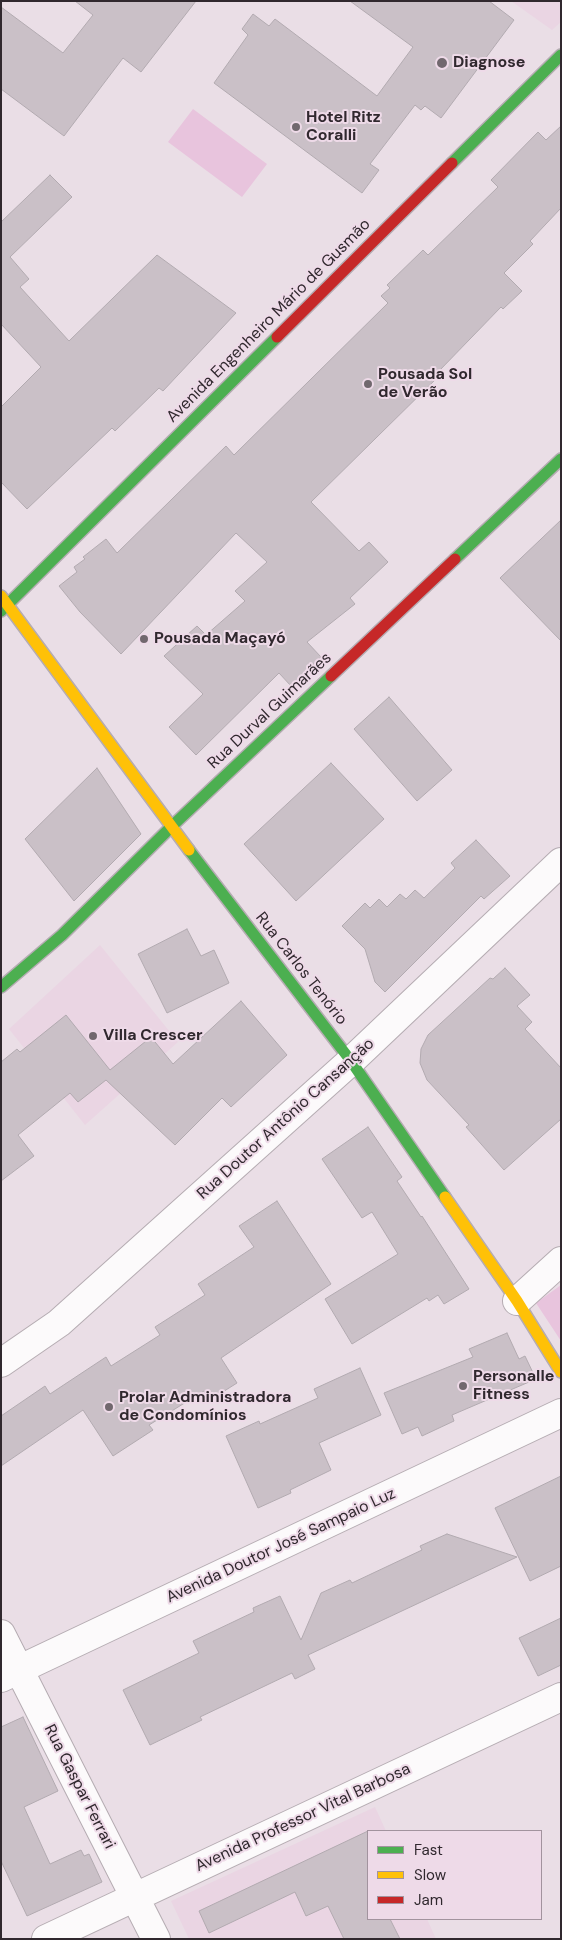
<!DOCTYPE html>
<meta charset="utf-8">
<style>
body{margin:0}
#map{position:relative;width:562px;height:1940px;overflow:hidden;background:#eadee6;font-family:"DM Sans",sans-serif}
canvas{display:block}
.frame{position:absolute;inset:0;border:2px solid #30282e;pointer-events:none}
.legend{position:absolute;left:367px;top:1830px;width:175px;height:90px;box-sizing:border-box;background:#eedae8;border:1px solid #a2939e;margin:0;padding:6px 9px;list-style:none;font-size:15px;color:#30282e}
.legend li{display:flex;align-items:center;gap:10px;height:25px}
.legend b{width:25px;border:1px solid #a2939e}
</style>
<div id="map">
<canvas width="562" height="1940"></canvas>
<div class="frame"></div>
<ul class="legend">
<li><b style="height:6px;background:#4caf50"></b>Fast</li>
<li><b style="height:6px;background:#ffc107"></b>Slow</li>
<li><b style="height:6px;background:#c62828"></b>Jam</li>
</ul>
</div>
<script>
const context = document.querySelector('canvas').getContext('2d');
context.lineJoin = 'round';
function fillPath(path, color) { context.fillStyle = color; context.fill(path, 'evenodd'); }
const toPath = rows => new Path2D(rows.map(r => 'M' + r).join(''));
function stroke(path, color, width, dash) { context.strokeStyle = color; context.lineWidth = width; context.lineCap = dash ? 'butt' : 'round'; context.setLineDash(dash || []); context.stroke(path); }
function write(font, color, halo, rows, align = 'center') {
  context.font = font + ' "DM Sans",sans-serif'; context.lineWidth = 4; context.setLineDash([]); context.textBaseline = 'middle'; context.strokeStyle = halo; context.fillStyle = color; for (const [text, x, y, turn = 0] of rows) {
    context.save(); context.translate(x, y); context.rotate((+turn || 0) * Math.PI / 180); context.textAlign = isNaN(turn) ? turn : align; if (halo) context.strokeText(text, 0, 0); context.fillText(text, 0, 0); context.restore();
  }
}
fillPath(toPath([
 [511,1,561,1,561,22,552,30],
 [100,945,178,1042,85,1125,9,1029],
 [375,1807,386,1831,368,1831,368,1919,427,1919,436,1939,189,1939,171,1901]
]), '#ead5e3');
fillPath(toPath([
 [193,109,267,164,242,197,168,142],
 [561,1285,561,1341,536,1303]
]), '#e8c4dd');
const building = toPath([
 [75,1,196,1,141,72,123,58,64,136,1,89,1,7,63,53,93,15,75,1],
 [350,1,489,1,514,20,441,118,425,106,421,110,415,105,370,164,379,170,362,193,214,83,248,35,242,29,253,14,269,26,275,19,377,96,413,47,350,1],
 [561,126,561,208,530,241,533,244,504,273,522,291,503,309,501,307,439,371,442,373,311,502,359,551,369,542,388,562,350,598,355,604,307,642,321,657,291,686,279,673,196,755,169,727,203,694,164,656,197,626,206,635,245,601,235,591,267,562,236,533,121,654,80,612,59,586,77,572,74,567,85,559,83,557,106,539,117,553,226,446,234,455,388,303,381,296,390,288,387,285,423,250,428,255,498,187,491,180,538,132,546,140,561,126],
 [50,175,72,197,10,257,29,279,20,287,69,341,157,255,236,313,163,391,159,388,115,431,112,428,27,509,1,482,1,407,41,367,1,324,1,222,50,175],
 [561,520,561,641,500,578,561,520],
 [389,697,452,770,417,801,354,729,389,697],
 [331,763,384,819,296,901,244,844,331,763],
 [97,768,141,834,74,901,25,839,97,768],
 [476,840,510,876,484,899,481,896,385,992,375,982,365,949,342,926,365,903,370,908,379,899,387,907,400,894,406,899,415,890,424,898,455,868,451,863,476,840],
 [187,929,201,956,214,950,229,983,167,1013,138,954,187,929],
 [505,968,530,995,517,1006,532,1022,525,1029,561,1068,561,1119,504,1170,466,1127,469,1125,427,1080,420,1063,421,1049,428,1035,490,978,493,979,505,968],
 [241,1001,287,1055,231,1107,222,1098,175,1145,106,1080,78,1102,70,1093,18,1135,34,1156,1,1181,1,1062,17,1049,20,1052,66,1015,110,1070,151,1037,173,1064,241,1001],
 [368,1127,402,1177,397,1181,421,1217,422,1216,469,1289,444,1304,438,1295,429,1301,427,1298,352,1344,325,1299,398,1254,372,1212,362,1218,322,1159,368,1127],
 [277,1201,331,1284,221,1358,237,1383,210,1400,204,1391,149,1425,153,1430,113,1456,83,1410,1,1466,1,1416,45,1386,50,1394,106,1357,111,1366,160,1335,155,1327,205,1295,198,1284,254,1247,239,1226,277,1201],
 [507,1333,519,1359,525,1356,536,1379,452,1415,454,1421,422,1436,418,1427,402,1434,384,1393,473,1357,469,1349,507,1333],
 [360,1368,381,1415,319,1443,331,1470,290,1490,291,1493,258,1508,226,1436,259,1421,260,1424,318,1398,314,1389,360,1368],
 [561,1476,561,1566,530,1581,495,1508,561,1476],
 [447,1534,517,1557,308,1655,315,1669,295,1679,292,1673,200,1717,202,1720,150,1745,123,1690,199,1653,193,1641,254,1612,253,1608,280,1596,301,1640,321,1593,350,1580,352,1583,422,1550,420,1546,447,1534],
 [561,1618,561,1665,538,1676,519,1638,561,1618],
 [23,1717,58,1791,24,1807,50,1864,81,1850,84,1856,89,1854,102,1882,27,1916,1,1861,1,1727,23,1717],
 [368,1831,368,1919,390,1919,400,1939,344,1939,328,1906,306,1916,295,1892,209,1933,199,1911,368,1831]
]);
fillPath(building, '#cac0c7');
stroke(building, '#b2aab0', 1);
const street = toPath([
 [517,1301,561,1261],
 [1,1363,59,1323,351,1061,561,862],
 [1,1634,156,1939],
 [1,1678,561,1413],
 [46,1939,561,1697]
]);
const fast = toPath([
 [452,163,561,55],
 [455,559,561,459],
 [1,611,277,337],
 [189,850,351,1061,445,1197],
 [1,987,62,935,171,827,331,676]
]);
const slow = toPath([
 [1,596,189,850],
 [445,1197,517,1301,561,1372]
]);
const jam = toPath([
 [277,337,452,163],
 [331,676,455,559]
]);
stroke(street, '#b5acb2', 30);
stroke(fast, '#b5acb2', 14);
stroke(slow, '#b5acb2', 14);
stroke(jam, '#b5acb2', 14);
stroke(street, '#fcfafb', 28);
stroke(fast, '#4caf50', 11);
stroke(slow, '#ffc107', 11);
stroke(jam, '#c62828', 11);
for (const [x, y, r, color] of [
 [442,63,6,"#71686e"],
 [296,127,5,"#71686e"],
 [368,384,5,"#71686e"],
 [144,639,5,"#71686e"],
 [93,1036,5,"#71686e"],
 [463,1386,5,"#71686e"],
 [109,1407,5,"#71686e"]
]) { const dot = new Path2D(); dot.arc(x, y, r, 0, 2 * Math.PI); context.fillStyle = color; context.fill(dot); stroke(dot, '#eedae8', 2); }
write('bold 16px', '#30282e', '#eedae8', [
 ["Diagnose",453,63],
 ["Hotel Ritz",306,118],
 ["Coralli",306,136],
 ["Pousada Sol",378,375],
 ["de Verão",378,393],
 ["Pousada Maçayó",154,639],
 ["Villa Crescer",103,1036],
 ["Personalle",473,1377],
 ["Fitness",473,1395],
 ["Prolar Administradora",119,1398],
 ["de Condomínios",119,1416]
], 'left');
write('16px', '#30282e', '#eedae8', [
 ["Avenida Engenheiro Mário de Gusmão",269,321,-45],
 ["Rua Durval Guimarães",270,711,-43],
 ["Rua Carlos Tenório",301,969,52],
 ["Rua Doutor Antônio Cansanção",286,1119,-42],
 ["Avenida Doutor José Sampaio Luz",281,1546,-25],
 ["Rua Gaspar Ferrari",79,1787,63],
 ["Avenida Professor Vital Barbosa",303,1818,-25]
]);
</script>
